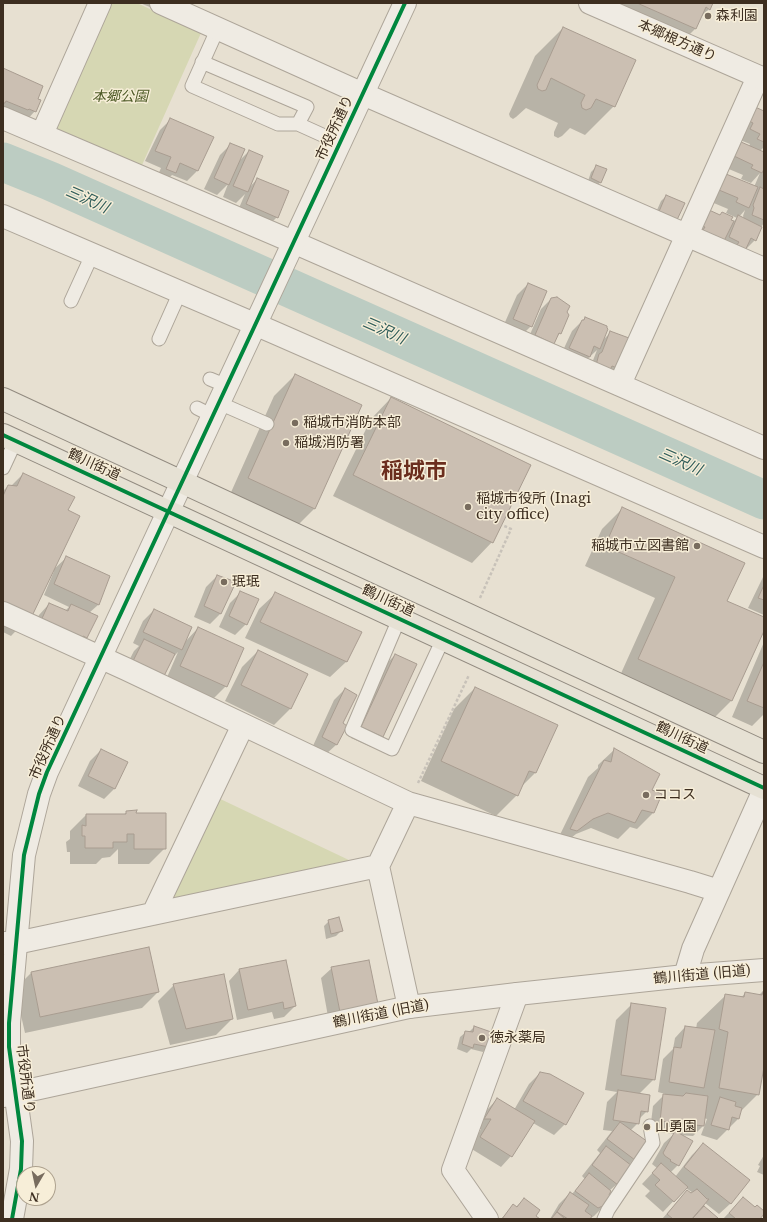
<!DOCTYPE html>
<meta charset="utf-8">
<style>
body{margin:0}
#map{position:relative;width:767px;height:1222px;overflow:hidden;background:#e7e0d1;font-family:"Libre Baskerville",serif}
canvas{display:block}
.frame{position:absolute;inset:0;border:4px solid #3d2e20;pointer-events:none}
.north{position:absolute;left:16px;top:1166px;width:40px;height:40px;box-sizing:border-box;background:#f7eed8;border:1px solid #ada18e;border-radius:50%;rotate:189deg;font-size:11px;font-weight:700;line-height:16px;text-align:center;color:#3d2e20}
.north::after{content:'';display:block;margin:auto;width:14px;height:18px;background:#786c5e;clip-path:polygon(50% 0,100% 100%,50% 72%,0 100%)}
</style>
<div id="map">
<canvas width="767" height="1222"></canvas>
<div class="frame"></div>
<div class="north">N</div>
</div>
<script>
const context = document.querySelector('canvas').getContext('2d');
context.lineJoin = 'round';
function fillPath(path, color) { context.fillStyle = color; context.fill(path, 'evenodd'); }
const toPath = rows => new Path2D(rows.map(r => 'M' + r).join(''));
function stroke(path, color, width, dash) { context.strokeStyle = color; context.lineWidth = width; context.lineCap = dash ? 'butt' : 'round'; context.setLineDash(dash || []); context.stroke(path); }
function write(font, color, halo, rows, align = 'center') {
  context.font = font + ' "Libre Baskerville","Noto Sans JP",serif'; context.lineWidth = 3; context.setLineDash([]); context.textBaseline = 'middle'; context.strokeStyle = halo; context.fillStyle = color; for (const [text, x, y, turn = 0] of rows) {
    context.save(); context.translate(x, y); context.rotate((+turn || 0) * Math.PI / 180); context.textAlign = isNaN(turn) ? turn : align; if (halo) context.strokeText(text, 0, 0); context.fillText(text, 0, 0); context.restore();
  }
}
fillPath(toPath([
 [111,3,137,3,201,33,142,165,54,129],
 [214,796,351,861,176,902,169,896]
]), '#d6d7b3');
fillPath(toPath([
 [140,3,178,3,167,14],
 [614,3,712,3,709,9,699,19,695,29,679,45],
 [563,28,635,60,614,106,585,135,570,128,562,136,558,138,554,136,554,132,558,123,526,108,516,117,513,119,510,117,509,114,535,56],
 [3,70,37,99,35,111,25,122,3,115],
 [764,112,764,147,760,151,762,153,764,149,764,223,761,227,755,240,745,250,694,242,699,222,730,220,733,222,737,218,726,213,728,209,709,201,716,186,754,187,760,173,751,183,741,179,743,175,724,167,730,153,741,143,749,146,750,144,740,140,745,119],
 [745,210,743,216,744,219,739,217],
 [171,119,197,171,187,181,172,175,164,183,156,179,161,168,145,161,160,130],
 [231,144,238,162,249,151,249,188,257,179,277,217,266,228,236,215,245,194,236,203,223,197,228,184,217,195,204,189,220,155],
 [597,166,601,182,595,187,587,184,591,172],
 [666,196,670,227,653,219,661,201],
 [528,284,531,326,520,337,502,329,517,295],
 [552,298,566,313,560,333,556,338,553,343,543,354,525,346,541,309],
 [585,318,602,341,611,332,616,367,605,378,592,363,597,350,579,367,559,359,572,331],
 [295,375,315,508,294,529,228,499,274,396],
 [391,398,492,542,472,563,333,496,371,419],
 [23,474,67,510,53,570,67,557,109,577,98,605,89,613,87,637,76,648,29,636,39,615,49,604,65,611,69,607,44,595,54,571,53,570,31,615,11,636,3,632,3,491,8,486,11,486],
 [622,509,726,601,764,619,764,628,731,701,711,721,618,680,655,598,585,566,602,529],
 [764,575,764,615,748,608],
 [217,576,221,613,210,624,194,617,206,587],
 [241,592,246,624,235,635,219,627,230,603],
 [275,594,360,632,346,662,330,677,245,638,259,609],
 [154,610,185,642,198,628,226,686,210,702,165,682,178,652,171,659,122,674,134,651,139,646,133,643,143,621],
 [764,642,764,714,752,726,732,717],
 [258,651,307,674,290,709,274,725,225,701,242,667],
 [395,655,416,665,382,737,371,747,351,738,384,666],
 [475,688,557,726,535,773,521,787,517,795,496,816,421,781,454,709],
 [345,689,342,723,345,726,336,745,325,755,312,748,334,700],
 [101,750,115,788,104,799,78,786,90,761],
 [614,750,653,813,637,829,630,827,618,839,591,828,576,834,561,846,555,845,588,777,598,768,598,765],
 [127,812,135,814,165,848,149,864,118,864,118,849,110,857,102,858,96,864,70,864,70,852,67,852,66,842,70,839,70,831,86,815,123,815],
 [329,921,341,931,336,936,326,939,324,926],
 [332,968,377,1004,329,1022,321,978],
 [239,970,295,1006,284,1017,274,1019,272,1012,237,1020,229,981],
 [31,973,158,992,142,1008,25,1033,15,989],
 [174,985,232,1019,216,1035,170,1045,158,1001],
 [764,990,764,1063,758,1094,739,1113,738,1119,717,1140,701,1135,707,1119,704,1118,704,1125,693,1136,679,1135,678,1165,670,1173,675,1177,692,1155,703,1144,749,1180,730,1204,719,1214,705,1203,697,1212,716,1219,662,1219,687,1191,691,1194,693,1193,686,1188,663,1212,645,1196,650,1191,642,1184,657,1168,652,1164,664,1143,674,1134,650,1131,653,1106,665,1094,658,1092,663,1059,673,1049,675,1038,685,1027,696,1029,697,1023,726,995,741,998,745,993,759,995],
 [632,1004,654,1079,639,1094,647,1111,638,1120,638,1123,630,1131,646,1143,629,1165,617,1184,609,1191,605,1205,594,1216,589,1219,550,1219,559,1204,570,1193,572,1194,585,1179,582,1176,600,1153,597,1150,612,1131,603,1130,607,1102,617,1092,605,1090,616,1020],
 [474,1027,489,1046,483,1052,471,1049,467,1053,457,1049,460,1037,466,1032,469,1032],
 [540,1073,582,1094,565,1124,554,1135,533,1123,511,1156,501,1167,470,1148,481,1129,475,1129,487,1110,497,1099,514,1110,529,1084],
 [764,1155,764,1175,757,1172,760,1166,758,1165],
 [743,1198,755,1209,764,1213,759,1219,723,1219],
 [524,1199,534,1216,539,1219,501,1219,513,1206,516,1207]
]), '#0003');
stroke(toPath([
 [3,162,50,181,764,500]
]), '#bcccc2', 39);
const building = toPath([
 [637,3,713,3,710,10,706,7,696,29,637,3],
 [563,27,636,60,615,107,596,99,591,108,586,110,582,108,581,103,585,95,551,78,546,90,542,91,538,89,537,85,563,27],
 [3,68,43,86,38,99,41,100,36,112,29,109,28,110,6,101,5,103,3,103,3,68],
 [755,107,764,111,764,142,757,139,760,134,750,129,753,123,749,121,755,107],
 [170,118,214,137,198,171,180,163,176,173,166,169,171,157,155,151,170,118],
 [741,142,764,152,764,169,762,173,751,168,753,165,734,156,741,142],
 [230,143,245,149,229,185,214,178,230,143],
 [249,150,263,156,248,192,233,186,249,150],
 [596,165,607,169,601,183,591,178,596,165],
 [726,174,758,187,749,208,736,202,738,198,719,190,726,174],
 [257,178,289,191,278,218,246,204,257,178],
 [760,187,764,189,764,220,752,215,754,208,753,205,760,187],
 [666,195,685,203,676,222,658,214,666,195],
 [709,210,720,215,722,212,733,217,731,220,734,221,724,241,705,232,703,230,705,227,702,226,709,210],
 [738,215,762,227,756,241,751,238,744,253,738,250,740,246,737,245,739,242,729,237,738,215],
 [528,283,547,291,532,327,513,319,528,283],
 [557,297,570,306,567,312,569,315,561,334,559,333,554,344,535,335,551,298,557,297],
 [585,317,607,326,607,328,608,329,600,349,594,346,590,357,569,348,582,320,584,320,585,317],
 [610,331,629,338,617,368,612,366,610,370,596,365,599,354,602,352,610,331],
 [295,374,362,405,315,509,248,478,295,374],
 [391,397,531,465,493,543,353,475,391,397],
 [23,473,75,497,68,510,80,516,32,616,3,602,3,496,8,485,17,486,23,473],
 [622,507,745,563,727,601,764,617,764,631,732,701,638,659,675,577,605,546,622,507],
 [66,556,110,576,99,605,54,584,66,556],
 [217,575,236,582,221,614,204,606,217,575],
 [764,585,764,600,758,598,764,585],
 [240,591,259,599,247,625,229,616,240,591],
 [275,592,362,632,347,662,260,622,275,592],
 [49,603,68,611,71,604,98,616,87,638,83,636,80,644,39,625,49,603],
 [154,609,192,627,182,650,143,632,154,609],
 [198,627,244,648,227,687,180,666,198,627],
 [144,639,175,654,163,678,132,663,144,639],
 [258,650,308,674,291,709,241,685,258,650],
 [395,654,417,664,383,737,361,727,395,654],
 [764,662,764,708,747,701,764,662],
 [475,687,558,725,536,773,529,771,518,796,441,761,475,687],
 [345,688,357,695,343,723,347,726,337,745,322,737,345,688],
 [614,748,660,774,652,790,662,794,654,813,642,810,635,823,608,813,593,819,577,831,570,829,604,760,611,762,614,748],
 [101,749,128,762,115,789,88,776,101,749],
 [137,810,136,813,166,813,166,849,134,849,134,834,127,834,127,842,113,842,113,848,85,848,85,836,82,836,82,825,86,826,86,814,126,814,126,811,137,810],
 [339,917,343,931,331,934,328,920,339,917],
 [149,947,159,992,40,1017,31,972,149,947],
 [286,960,296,1006,284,1009,283,1002,248,1010,239,969,286,960],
 [369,960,378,1004,340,1012,331,967,369,960],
 [224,974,233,1019,186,1029,173,984,224,974],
 [764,989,764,1067,759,1095,719,1088,728,1032,719,1029,725,994,744,997,745,992,762,995,764,989],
 [631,1003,666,1008,655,1080,621,1075,631,1003],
 [474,1026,494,1033,489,1047,474,1044,473,1048,462,1044,465,1031,473,1032,474,1026],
 [685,1026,715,1030,704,1088,669,1082,674,1047,681,1048,685,1026],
 [540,1072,550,1074,584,1093,566,1125,523,1101,540,1072],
 [618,1090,650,1095,648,1112,641,1111,639,1124,613,1120,618,1090],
 [686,1093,708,1096,704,1126,660,1121,663,1094,683,1096,686,1093],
 [720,1097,736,1102,735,1106,742,1108,739,1119,732,1117,729,1130,711,1125,720,1097],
 [497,1098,535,1121,512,1157,480,1137,491,1119,484,1119,497,1098],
 [620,1122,648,1142,635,1160,607,1139,620,1122],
 [675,1131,693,1141,679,1166,670,1161,671,1160,665,1156,663,1153,675,1131],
 [703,1143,750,1180,731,1204,684,1167,703,1143],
 [606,1146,632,1166,618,1185,592,1165,606,1146],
 [661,1163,688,1187,674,1202,655,1185,660,1180,652,1173,661,1163],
 [589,1173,611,1191,609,1195,612,1197,605,1205,598,1208,575,1191,589,1173],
 [697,1189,707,1199,709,1199,692,1219,673,1219,667,1214,687,1190,691,1193,697,1189],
 [570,1192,589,1205,585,1211,592,1216,590,1219,568,1219,557,1212,570,1192],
 [743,1197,755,1207,757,1205,764,1211,764,1214,760,1219,736,1219,729,1213,743,1197],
 [524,1198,540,1210,536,1216,540,1219,502,1219,513,1204,517,1207,524,1198],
 [704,1206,718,1218,717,1219,692,1219,704,1206],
 [557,1212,565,1219,551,1219,557,1212]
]);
fillPath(building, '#cbbfb2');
stroke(building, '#a89c90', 1);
const service = toPath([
 [218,28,192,86,278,124,298,124,340,143],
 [202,62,307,107,298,124],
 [71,301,92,255],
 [159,339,180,292],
 [210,379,227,386],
 [219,403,267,424],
 [197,408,213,416],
 [3,468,16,440],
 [399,619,352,730,392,749,443,639],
 [604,1219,608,1210,653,1143,650,1126]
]);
const minor = toPath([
 [161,3,363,94,764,269],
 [3,118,277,235,764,448],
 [42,134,100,3],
 [3,216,273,332,764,547],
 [620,384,758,77],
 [3,613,126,669,408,803,690,882,719,891],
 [408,803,378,866,409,1007],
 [153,914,243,725],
 [3,943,16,943,378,866],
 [685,976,693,949,764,790],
 [487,1219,453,1170,517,994]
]);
const tertiary = toPath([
 [590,3,764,79],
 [3,1096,409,1007,517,994,685,976,764,970],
 [12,1219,21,1169,22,1141,9,1047,9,1023,24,855,39,794,47,772,405,3]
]);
const primary = toPath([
 [3,399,764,752],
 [3,435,764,788]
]);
stroke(service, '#ada599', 15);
stroke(minor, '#ada599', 24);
stroke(tertiary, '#ada599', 24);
stroke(primary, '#928b80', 24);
stroke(toPath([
 [480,598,511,529,502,525],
 [418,783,469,675]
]), '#c8c2b9', 2.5, [3, 2]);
stroke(service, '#efebe3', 13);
stroke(minor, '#efebe3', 22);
stroke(tertiary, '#efebe3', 22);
stroke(primary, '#e6e1d4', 22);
stroke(toPath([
 [3,435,764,788],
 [12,1219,21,1169,22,1141,9,1047,9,1023,24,855,39,794,47,772,405,3]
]), '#00873e', 4);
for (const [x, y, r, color] of [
 [708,16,4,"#786c5e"],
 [295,423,4,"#786c5e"],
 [286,443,4,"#786c5e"],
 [468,507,4,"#786c5e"],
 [697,546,4,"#786c5e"],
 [224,582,4,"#786c5e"],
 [646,795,4,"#786c5e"],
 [482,1038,4,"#786c5e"],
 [647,1127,4,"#786c5e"]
]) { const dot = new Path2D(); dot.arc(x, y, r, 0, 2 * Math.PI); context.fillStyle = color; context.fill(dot); stroke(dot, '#f7eed8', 1.5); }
write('14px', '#3d2e20', '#f7eed8', [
 ["森利園",716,16],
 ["稲城市消防本部",303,423],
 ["稲城消防署",294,443],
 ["稲城市役所 (Inagi",476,499],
 ["city office)",476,515],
 ["稲城市立図書館",689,546,"right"],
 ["珉珉",232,582],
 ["ココス",654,795],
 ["徳永薬局",490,1038],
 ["山勇園",655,1127]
], 'left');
write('14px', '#3d2e20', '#f7eed8', [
 ["本郷根方通り",677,41,24],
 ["市役所通り",335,128,-65],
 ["鶴川街道",94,465,25],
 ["鶴川街道",388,601,25],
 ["鶴川街道",682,738,25],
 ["市役所通り",48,747,-66],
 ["鶴川街道 (旧道)",702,975,-5],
 ["鶴川街道 (旧道)",381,1014,-11],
 ["市役所通り",25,1079,83]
]);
write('italic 14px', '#4d5a26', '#f7eed8', [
 ["本郷公園",120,97]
]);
write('italic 15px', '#2f5d5a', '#f7eed8', [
 ["三沢川",87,200,24],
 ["三沢川",384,331,24],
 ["三沢川",680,462,24]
]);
write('bold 22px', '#6b2e1e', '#f7eed8', [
 ["稲城市",414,472]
]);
</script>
